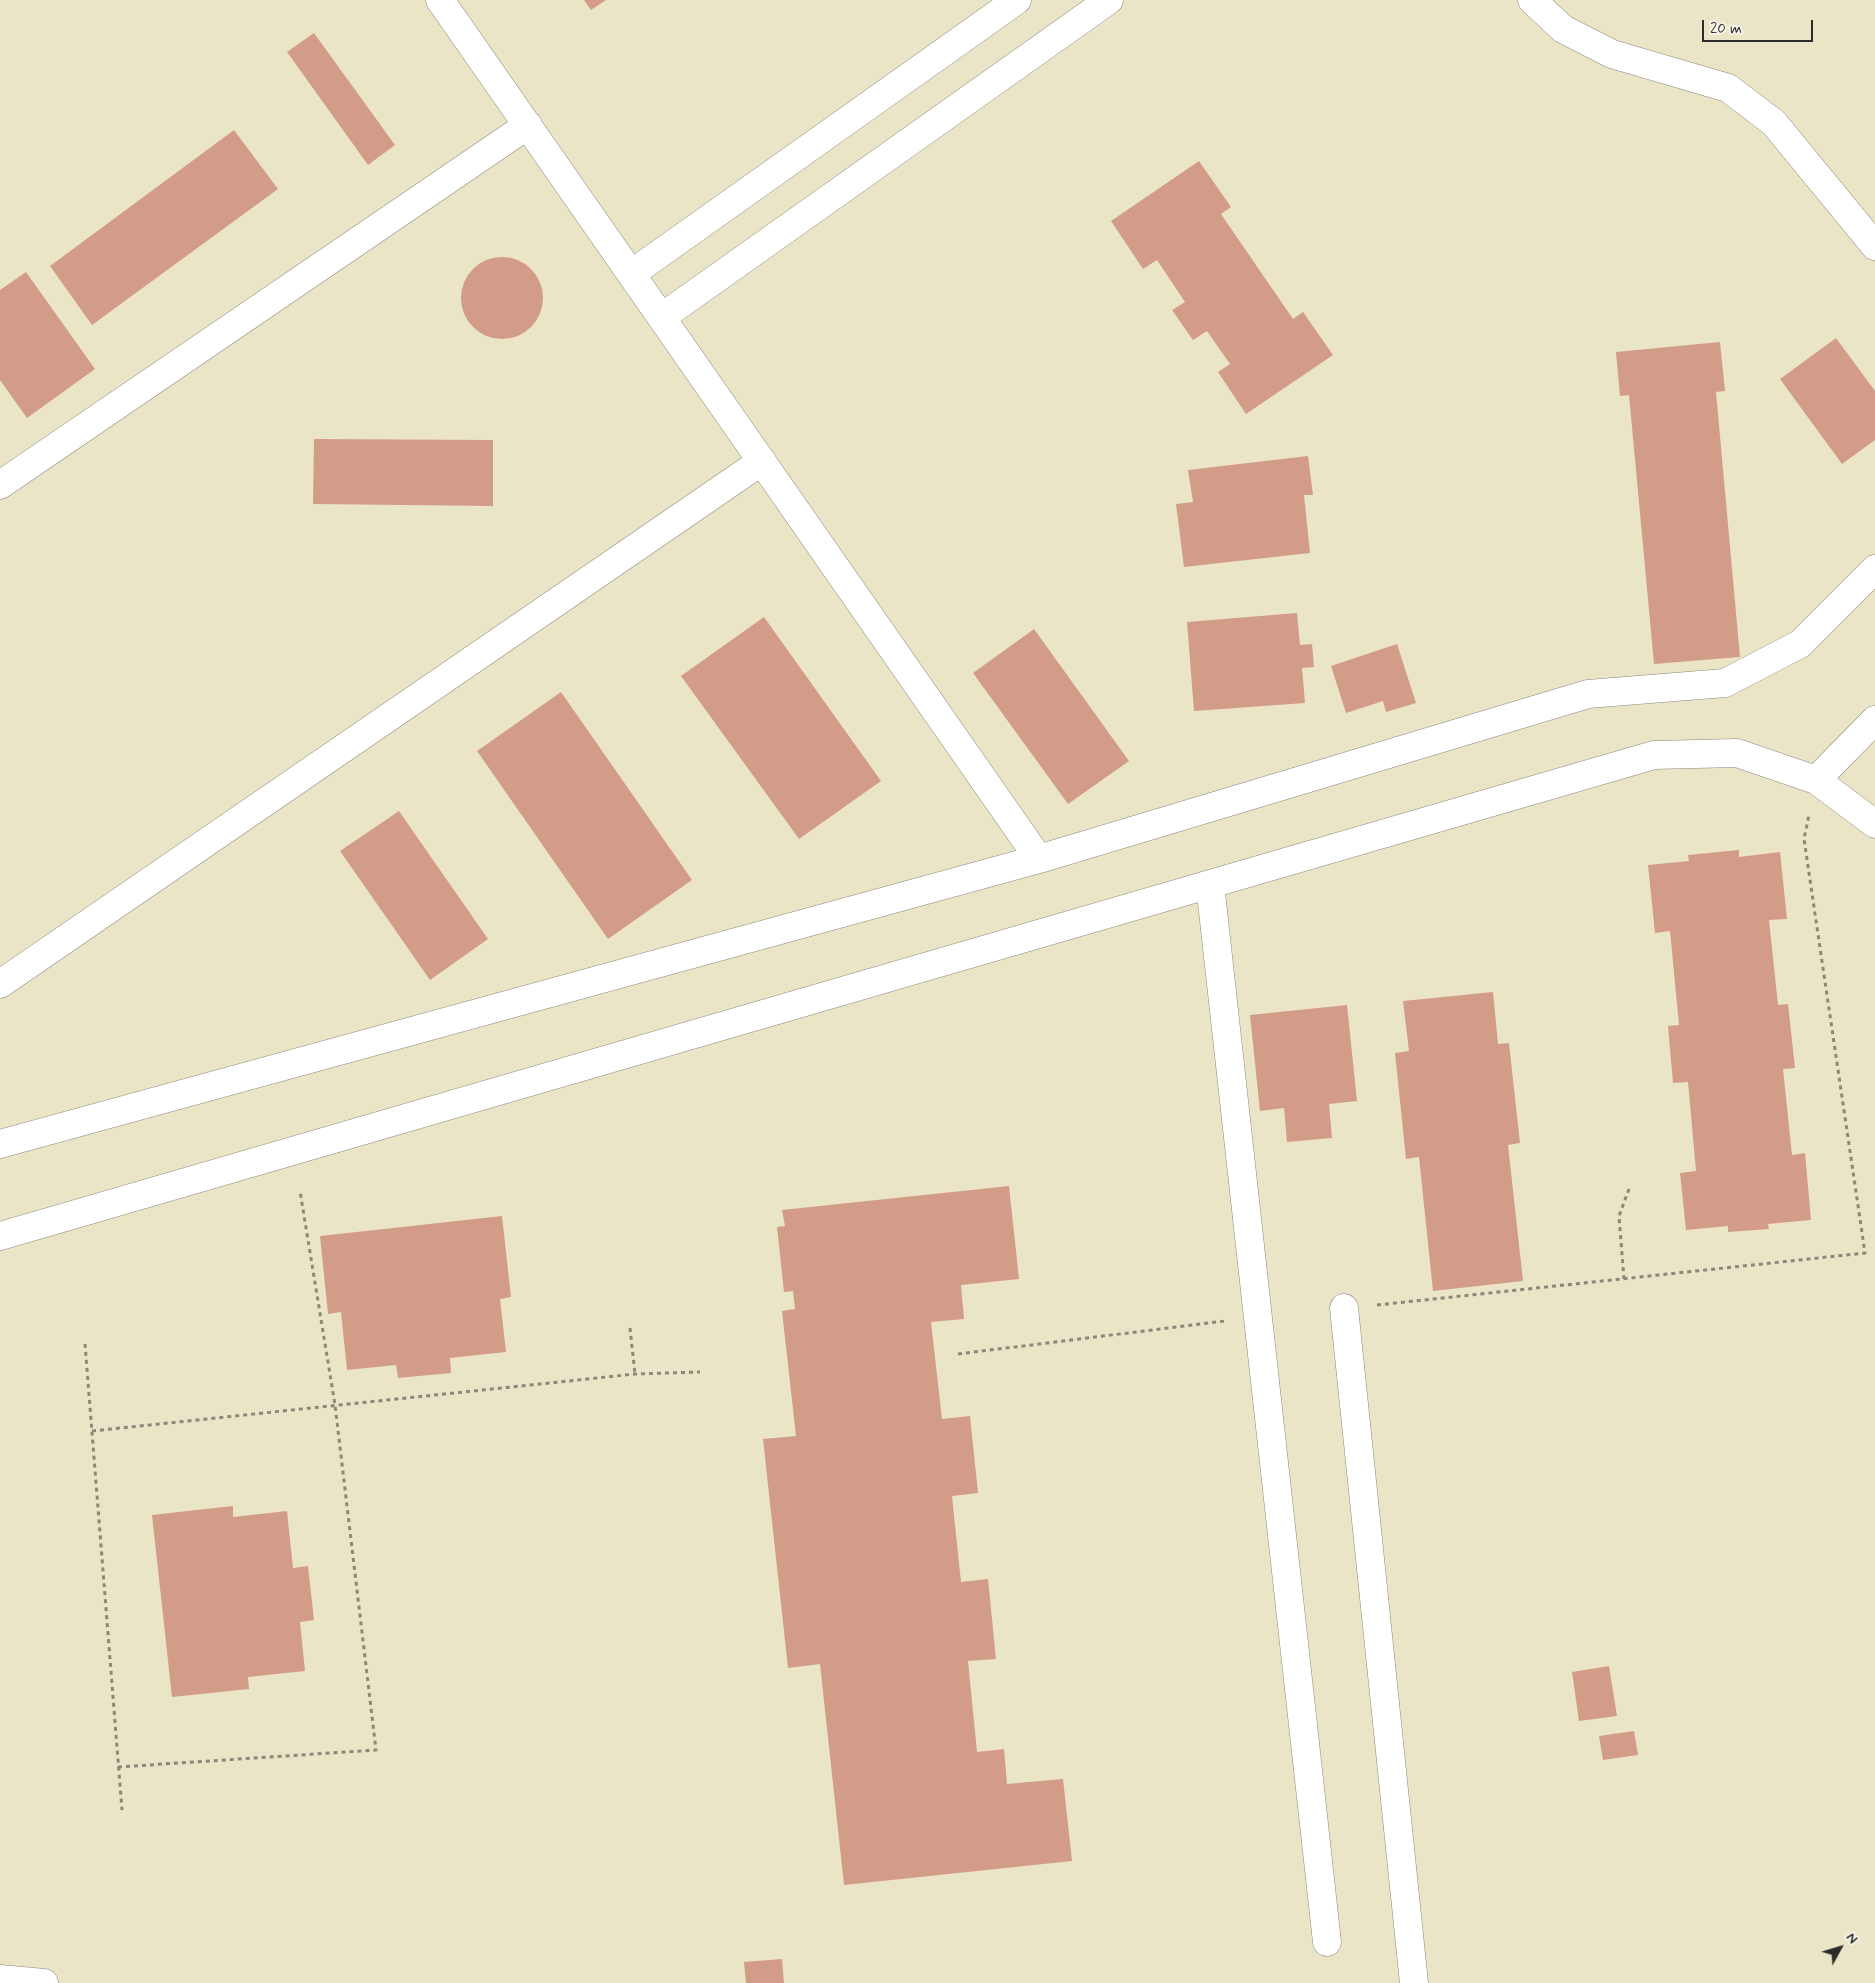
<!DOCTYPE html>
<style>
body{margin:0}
#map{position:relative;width:1875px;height:1983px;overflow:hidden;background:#ebe5c7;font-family:Mynerve,sans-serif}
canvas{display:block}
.north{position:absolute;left:1815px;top:1923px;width:50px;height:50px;-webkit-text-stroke:4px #f7f3e8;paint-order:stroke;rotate:51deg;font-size:14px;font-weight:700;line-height:20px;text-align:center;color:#2b2b2b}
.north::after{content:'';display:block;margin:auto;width:18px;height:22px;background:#2b2b2b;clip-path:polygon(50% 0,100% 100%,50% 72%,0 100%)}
.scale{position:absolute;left:1702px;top:20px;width:111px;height:22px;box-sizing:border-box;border:2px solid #2b2b2b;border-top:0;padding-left:6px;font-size:15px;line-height:18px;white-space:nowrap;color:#2b2b2b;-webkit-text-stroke:4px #f7f3e8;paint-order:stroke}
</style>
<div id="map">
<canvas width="1875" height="1983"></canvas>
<div class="north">N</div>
<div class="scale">20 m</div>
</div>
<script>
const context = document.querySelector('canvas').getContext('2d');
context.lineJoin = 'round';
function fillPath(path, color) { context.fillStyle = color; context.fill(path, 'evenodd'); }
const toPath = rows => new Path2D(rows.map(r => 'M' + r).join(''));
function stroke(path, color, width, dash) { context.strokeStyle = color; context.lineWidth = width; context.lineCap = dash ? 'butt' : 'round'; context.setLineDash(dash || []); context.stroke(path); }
fillPath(toPath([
 [584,0,606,0,591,10],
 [314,33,395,145,368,165,287,52],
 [234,130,278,189,92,325,50,266],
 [1199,161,1231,207,1221,214,1293,319,1303,312,1333,355,1246,414,1218,372,1230,364,1207,331,1193,340,1172,310,1185,302,1157,260,1143,269,1111,221],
 '461 298a41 41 0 1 1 82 0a41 41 0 1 1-82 0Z',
 [26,272,95,369,27,418,0,380,0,290],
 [1836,338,1875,391,1875,440,1842,464,1780,379],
 [1720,342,1725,391,1716,392,1740,657,1654,664,1629,395,1620,396,1616,352],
 [314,439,493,440,493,506,313,504],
 [1308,456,1313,495,1304,495,1310,553,1184,567,1176,504,1193,502,1188,470],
 [1297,613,1300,645,1312,644,1314,667,1302,668,1305,703,1194,711,1187,622],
 [764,617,881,781,799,839,681,676],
 [1034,629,1129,761,1068,804,973,673],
 [1397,644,1416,703,1386,712,1383,701,1346,713,1331,666],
 [561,692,692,880,608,939,477,751],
 [399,811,488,939,430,980,340,851],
 [1739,850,1739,857,1780,852,1787,919,1769,920,1778,1005,1788,1004,1795,1068,1783,1069,1792,1155,1805,1153,1811,1220,1768,1224,1769,1229,1728,1232,1728,1226,1686,1230,1680,1173,1696,1171,1688,1082,1673,1083,1668,1026,1679,1025,1670,931,1655,933,1648,865,1689,861,1688,855],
 [1493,992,1498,1044,1509,1043,1520,1143,1508,1145,1523,1281,1433,1291,1419,1157,1406,1159,1395,1053,1409,1051,1403,1001],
 [1347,1005,1357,1101,1329,1104,1332,1138,1287,1142,1284,1108,1260,1111,1250,1015],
 [1009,1186,1019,1279,961,1285,964,1319,931,1322,942,1419,970,1416,978,1493,952,1496,961,1582,988,1579,996,1659,968,1661,977,1752,1004,1749,1007,1784,1063,1779,1072,1861,844,1885,820,1664,788,1668,763,1439,796,1436,782,1311,795,1309,793,1291,784,1292,777,1227,785,1226,782,1210],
 [502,1216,511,1297,500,1299,506,1352,450,1358,451,1373,398,1378,396,1365,347,1370,341,1312,328,1314,320,1236],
 [233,1506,233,1517,287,1511,293,1568,308,1566,314,1620,300,1622,305,1671,248,1677,249,1689,172,1697,152,1515],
 [1609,1666,1617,1716,1579,1721,1572,1672],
 [1634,1731,1638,1755,1603,1760,1599,1736],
 [782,1959,784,1983,746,1983,744,1962]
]), '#d39c89');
const minor = toPath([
 [440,0,1039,859],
 [1532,0,1563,29,1612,54,1728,88,1774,123,1875,246],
 [631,274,1017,0],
 [662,317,1109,0],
 [0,485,528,125],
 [1816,780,1875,720],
 [1210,884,1327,1942],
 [0,984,762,461],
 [0,1144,1039,859,1588,694,1725,683,1800,644,1875,569],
 [0,1236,1654,755,1737,753,1816,780,1875,824],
 [1344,1308,1414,1983],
 [0,1979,44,1983]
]);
stroke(minor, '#8b8879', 29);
stroke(toPath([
 [1624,1279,1619,1216,1629,1189],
 [1377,1305,1865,1253,1804,839,1809,815],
 [630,1328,635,1374],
 [85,1344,122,1810],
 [958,1354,1225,1321],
 [92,1431,635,1374,700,1372],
 [118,1767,376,1750,335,1405,300,1191]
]), '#8b8879', 3, [4, 4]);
stroke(minor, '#fff', 28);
</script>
